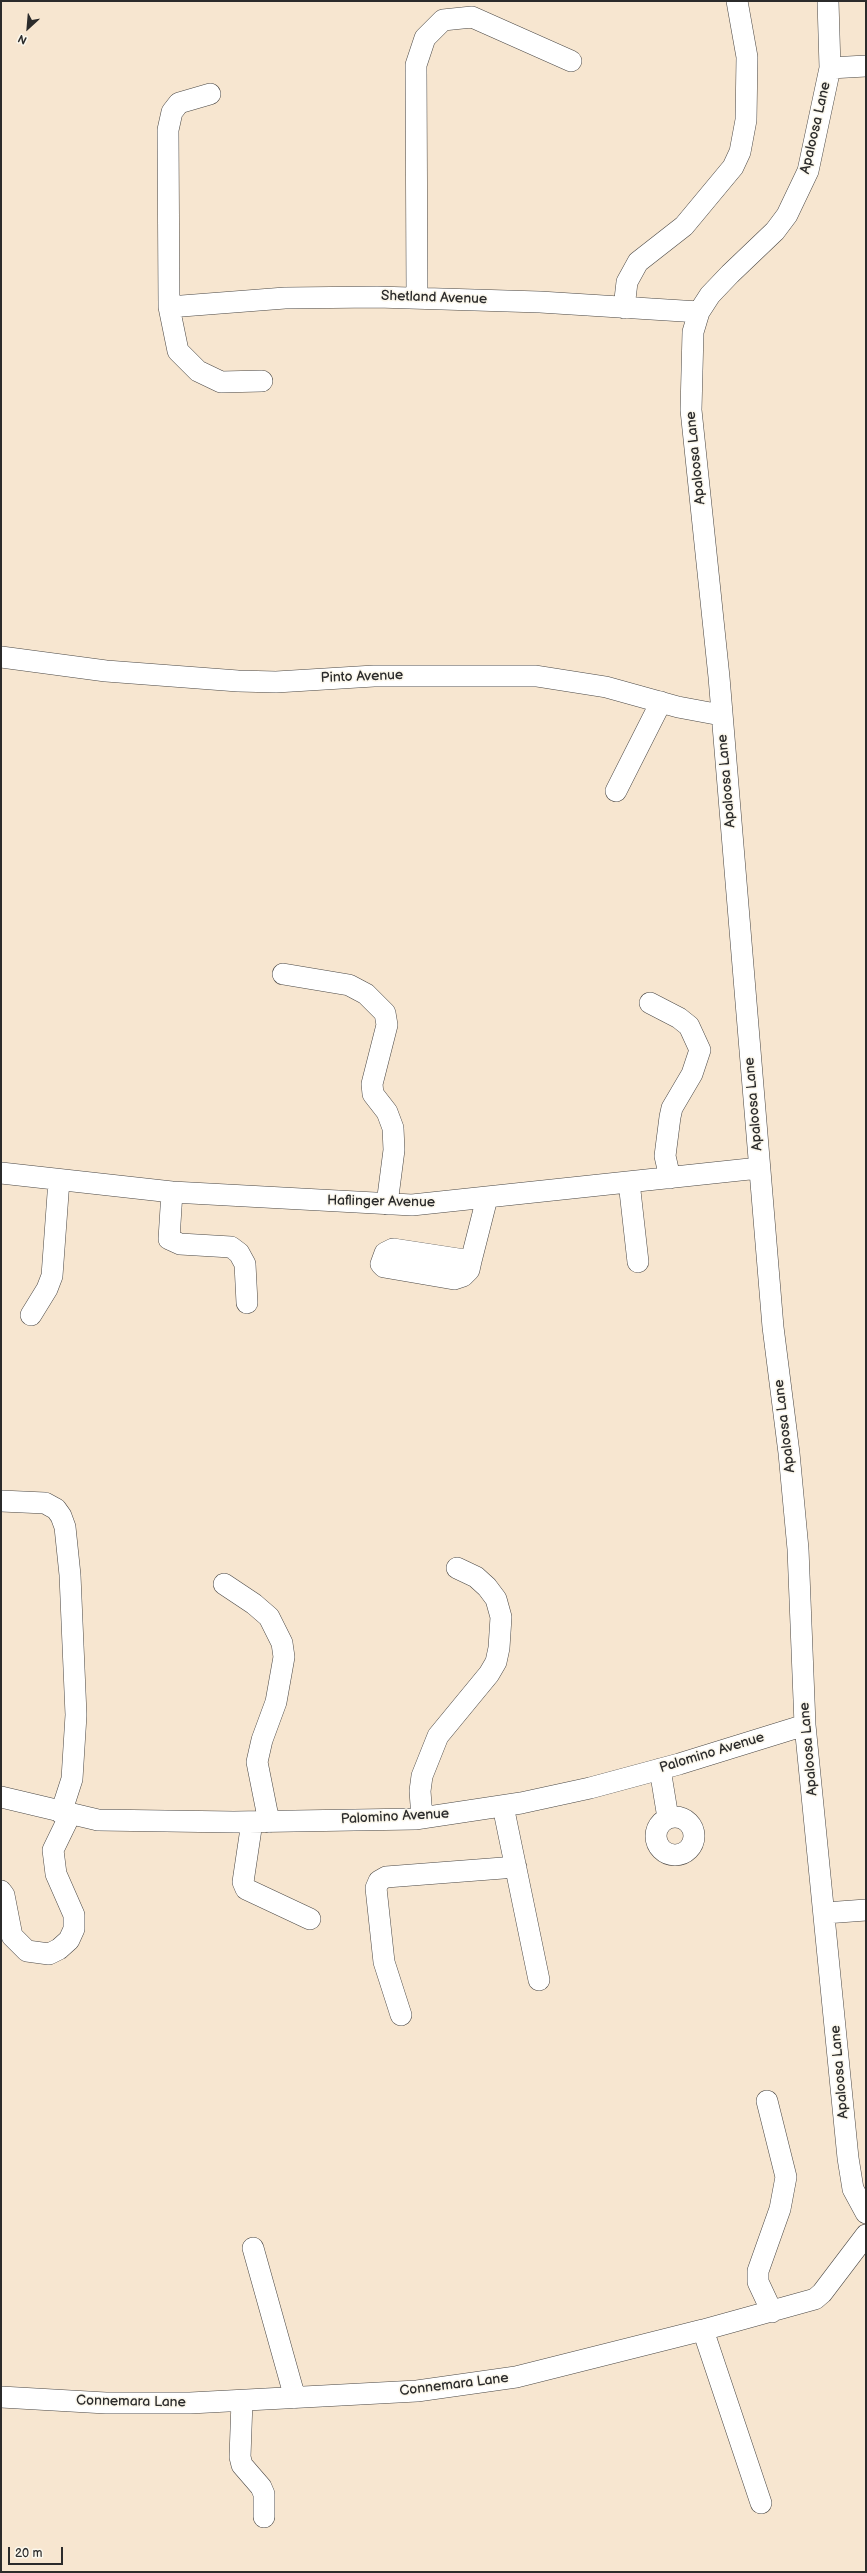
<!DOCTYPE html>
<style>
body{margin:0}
#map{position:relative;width:867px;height:2573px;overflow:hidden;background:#f7e6d0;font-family:"Balsamiq Sans",sans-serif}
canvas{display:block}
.frame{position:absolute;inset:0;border:2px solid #2b2b2b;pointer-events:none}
.north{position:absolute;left:8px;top:8px;width:40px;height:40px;-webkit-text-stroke:3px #fbf7ec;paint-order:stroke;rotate:206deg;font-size:11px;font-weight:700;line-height:16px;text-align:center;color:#2b2b2b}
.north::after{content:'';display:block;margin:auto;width:14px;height:18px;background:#2b2b2b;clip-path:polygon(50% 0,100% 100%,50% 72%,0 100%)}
.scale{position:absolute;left:8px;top:2547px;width:55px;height:18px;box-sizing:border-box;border:2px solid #2b2b2b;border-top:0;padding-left:5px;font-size:12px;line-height:14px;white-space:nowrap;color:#2b2b2b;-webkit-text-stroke:3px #fbf7ec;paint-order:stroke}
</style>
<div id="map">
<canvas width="867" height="2573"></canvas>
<div class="frame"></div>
<div class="north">N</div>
<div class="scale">20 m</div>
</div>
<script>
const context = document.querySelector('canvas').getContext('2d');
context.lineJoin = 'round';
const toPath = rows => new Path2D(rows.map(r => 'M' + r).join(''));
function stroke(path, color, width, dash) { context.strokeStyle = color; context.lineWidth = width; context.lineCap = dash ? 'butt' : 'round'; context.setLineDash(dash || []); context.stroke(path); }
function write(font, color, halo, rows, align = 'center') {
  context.font = font + ' "Balsamiq Sans",sans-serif'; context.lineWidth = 3; context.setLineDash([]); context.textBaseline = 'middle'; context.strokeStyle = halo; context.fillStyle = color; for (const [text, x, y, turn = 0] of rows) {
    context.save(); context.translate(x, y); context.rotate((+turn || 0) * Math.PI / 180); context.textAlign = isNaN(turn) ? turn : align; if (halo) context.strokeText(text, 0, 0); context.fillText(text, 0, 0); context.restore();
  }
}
const minor = toPath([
 [828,1,830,68,808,171,787,215,775,231,730,274,710,295,699,312,693,332,691,410,719,677,773,1327,789,1453,798,1549,805,1725,848,2158,853,2189,866,2213],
 [830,68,866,66],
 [210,94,179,103,172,112,168,130,169,307,178,351,198,371,221,382,262,381],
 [417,298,416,65,425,38,443,20,472,17,571,61],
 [169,307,285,298,377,297,540,302,699,312],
 [624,308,627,282,638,262,684,226,733,167,740,152,746,120,747,57,737,1],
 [1,657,106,671,238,681,276,682,374,676,536,676,606,687,678,707,721,715],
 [616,791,661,702],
 [283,974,349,985,366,994,385,1013,387,1025,372,1084,373,1094,387,1112,393,1128,394,1150,387,1204],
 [650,1003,679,1018,689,1026,700,1050,692,1074,672,1108,670,1117,665,1156,670,1178],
 [1,1173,172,1192,412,1205,759,1168],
 [629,1182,638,1262],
 [172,1192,169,1239,180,1244,231,1247,239,1253,245,1264,247,1303],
 [471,1261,393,1249,385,1253,381,1264,384,1267,454,1279,463,1276,469,1270,471,1261,487,1198],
 [31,1315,47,1289,52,1276,59,1180],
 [1,1501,45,1503,56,1509,61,1516,65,1527,70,1575,76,1715,72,1779,61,1813],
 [224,1584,254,1604,269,1617,282,1643,284,1657,276,1702,262,1740,257,1762,269,1822],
 [660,1769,668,1818],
 [1,1797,98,1820,234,1822,415,1819,521,1803,590,1788,679,1764,805,1725],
 [503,1806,539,1980],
 '656 1836a19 19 0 1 1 38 0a19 19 0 1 1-38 0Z',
 [422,1818,420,1791,422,1776,438,1736,489,1674,496,1662,499,1648,501,1617,496,1599,487,1587,476,1577,457,1568],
 [252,1822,243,1882,246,1889,310,1919],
 [1,1891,4,1895,12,1936,27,1951,49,1954,59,1949,69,1940,74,1929,74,1915,56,1874,53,1850,70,1815],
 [825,1913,866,1910],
 [401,2015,384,1962,376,1888,379,1881,386,1877,516,1867],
 [767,2101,786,2177,780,2209,758,2271,758,2282,772,2312],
 [253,2248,295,2398],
 [703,2330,761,2503],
 [1,2397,106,2403,190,2403,417,2391,516,2377,703,2330,815,2299,822,2293,866,2235],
 [242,2401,240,2457,242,2465,261,2487,264,2494,264,2517]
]);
stroke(minor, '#4a4744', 22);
stroke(minor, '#fff', 21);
write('14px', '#2b2b2b', '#fbf7ec', [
 ["Apaloosa Lane",816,128,-77],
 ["Shetland Avenue",434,298,2],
 ["Apaloosa Lane",696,458,-96],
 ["Pinto Avenue",362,677,-2],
 ["Apaloosa Lane",727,781,-95],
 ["Apaloosa Lane",754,1104,-95],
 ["Haflinger Avenue",381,1202,1],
 ["Apaloosa Lane",785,1426,-97],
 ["Apaloosa Lane",809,1749,-95],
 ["Palomino Avenue",712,1753,-17],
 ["Palomino Avenue",395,1817,-3],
 ["Apaloosa Lane",840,2072,-95],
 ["Connemara Lane",454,2385,-7],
 ["Connemara Lane",131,2402,1]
]);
</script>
